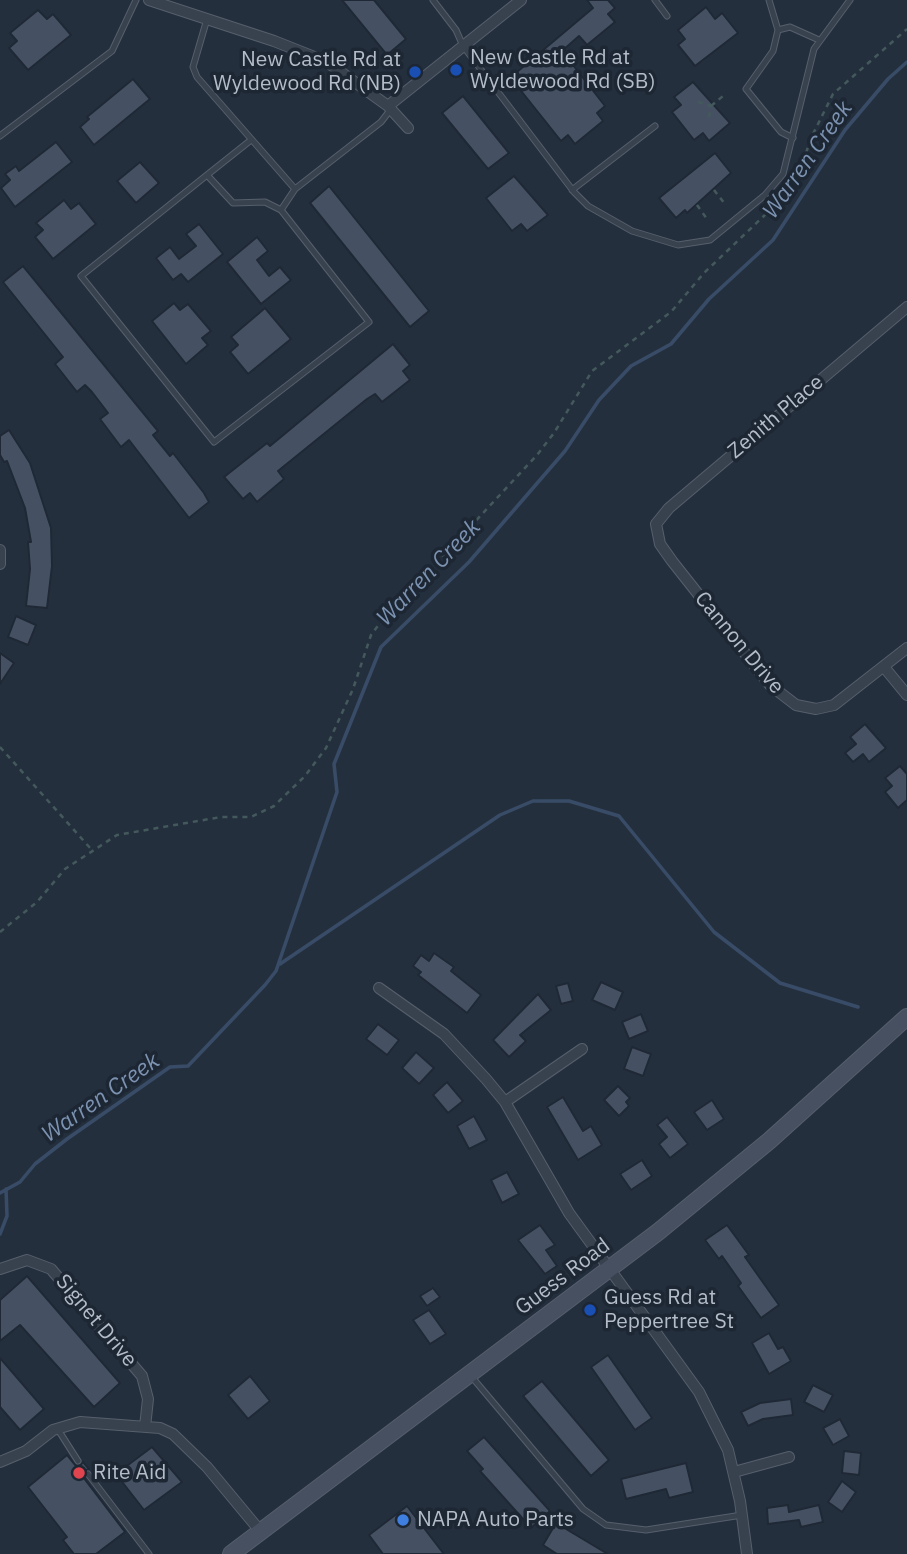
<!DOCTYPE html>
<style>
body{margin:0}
canvas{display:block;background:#242f3e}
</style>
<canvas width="907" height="1554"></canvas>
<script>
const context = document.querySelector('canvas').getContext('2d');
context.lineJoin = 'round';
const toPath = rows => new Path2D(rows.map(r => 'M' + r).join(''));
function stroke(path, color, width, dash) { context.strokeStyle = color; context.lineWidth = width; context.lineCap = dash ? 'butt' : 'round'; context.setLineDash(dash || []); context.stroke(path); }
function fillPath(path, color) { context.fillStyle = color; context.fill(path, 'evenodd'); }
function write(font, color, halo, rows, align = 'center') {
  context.font = font + ' "IBM Plex Sans",sans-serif'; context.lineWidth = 7; context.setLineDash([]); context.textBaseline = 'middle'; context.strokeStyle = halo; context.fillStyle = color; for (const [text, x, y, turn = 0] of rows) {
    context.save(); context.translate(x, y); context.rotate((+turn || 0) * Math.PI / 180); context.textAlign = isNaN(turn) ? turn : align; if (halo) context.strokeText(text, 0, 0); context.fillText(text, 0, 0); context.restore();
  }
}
stroke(toPath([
 [280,964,500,815,533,801,569,801,619,816,714,932,780,983,858,1007],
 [0,1193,20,1182,35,1164,67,1139,170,1067,188,1066,265,985,276,971,337,792,334,764,381,647,469,562,565,451,599,400,631,366,671,344,709,299,773,240,845,130,888,79,907,62],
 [0,1234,7,1216,6,1189]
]), '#394c67', 3.5);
const building = toPath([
 [342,0,374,0,406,39,387,55,342,0],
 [587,0,608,0,615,8,608,14,615,22,587,45,579,36,562,51,605,106,597,113,603,121,575,144,568,135,561,141,518,87,524,81,517,72,593,8,587,0],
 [706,7,715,19,722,13,738,33,695,66,678,45,685,39,678,30,706,7],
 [38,10,47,19,53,14,71,35,28,70,9,48,17,41,10,33,38,10],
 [133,79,150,99,94,145,80,127,89,119,87,117,133,79],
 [693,82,730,123,709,141,703,133,694,140,672,112,681,105,674,97,693,82],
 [463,96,509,153,488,169,442,113,463,96],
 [56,142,72,162,15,207,1,188,10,180,5,174,16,166,19,171,56,142],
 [715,153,731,173,687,213,685,210,676,218,659,198,715,153],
 [140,162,159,183,136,203,117,181,140,162],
 [514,176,548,215,527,231,521,224,512,231,486,198,514,176],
 [329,186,429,311,410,327,310,203,329,186],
 [64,200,71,209,79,203,96,224,53,259,35,237,43,230,36,223,64,200],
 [199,224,223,254,188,282,181,274,173,280,156,258,170,247,179,259,196,246,186,234,199,224],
 [257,237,268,251,257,260,269,276,280,267,291,280,261,304,227,262,257,237],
 [23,266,158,431,153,435,170,456,173,453,204,493,209,502,189,518,129,440,121,447,100,419,108,413,92,392,85,385,77,392,55,364,63,357,3,282,23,266],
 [174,303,180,310,188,304,211,331,202,338,208,345,186,364,152,321,174,303],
 [265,308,291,339,248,374,230,352,238,345,231,337,265,308],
 [393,344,410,365,403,371,410,380,382,402,375,394,367,399,278,471,284,479,257,502,250,493,243,499,224,477,267,443,270,446,393,344],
 [9,430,30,463,51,528,52,566,47,608,26,606,30,569,28,542,31,542,25,508,7,461,4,462,0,455,0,436,9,430],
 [16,616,36,625,28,645,8,637,16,616],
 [0,653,14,663,0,684,0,653],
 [865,724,886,748,869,762,863,754,853,762,845,753,856,744,850,737,865,724],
 [900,766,907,774,907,800,898,808,885,792,892,786,885,778,900,766],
 [434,953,454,967,451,971,481,995,467,1013,418,975,421,972,413,966,421,955,429,961,434,953],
 [601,982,623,992,615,1010,592,1000,601,982],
 [568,983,573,1001,561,1004,556,986,568,983],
 [538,994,551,1010,520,1035,526,1041,509,1057,493,1040,538,994],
 [641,1014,648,1031,629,1039,622,1022,641,1014],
 [378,1024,399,1040,387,1055,366,1039,378,1024],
 [632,1047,651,1054,643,1076,624,1069,632,1047],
 [416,1052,434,1068,419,1084,402,1068,416,1052],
 [447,1082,463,1101,448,1113,433,1095,447,1082],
 [618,1086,630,1098,626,1102,629,1106,619,1116,604,1100,618,1086],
 [563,1097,583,1131,591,1126,602,1145,578,1160,547,1107,563,1097],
 [712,1100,724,1119,707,1130,694,1112,712,1100],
 [474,1116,487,1140,469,1149,457,1126,474,1116],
 [667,1117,688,1144,670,1158,659,1144,667,1137,657,1125,667,1117],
 [642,1160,652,1176,631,1190,620,1174,642,1160],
 [507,1172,519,1194,502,1203,491,1180,507,1172],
 [540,1225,555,1245,546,1250,557,1266,545,1274,518,1240,540,1225],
 [727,1225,749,1255,745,1257,779,1305,761,1318,738,1286,741,1283,722,1256,719,1259,705,1240,727,1225],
 [27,1276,120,1383,94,1407,20,1325,0,1341,0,1300,27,1276],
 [433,1288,440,1297,427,1306,420,1296,433,1288],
 [429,1310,446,1334,430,1344,413,1320,429,1310],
 [769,1333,778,1349,783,1347,791,1361,769,1374,752,1343,769,1333],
 [608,1355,652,1418,635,1430,591,1367,608,1355],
 [0,1358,44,1409,20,1430,0,1407,0,1358],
 [250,1376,270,1401,248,1419,228,1395,250,1376],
 [542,1381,609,1460,591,1476,523,1396,542,1381],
 [813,1385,833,1395,824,1412,804,1402,813,1385],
 [791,1399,793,1415,763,1419,748,1426,741,1412,760,1403,791,1399],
 [840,1419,849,1436,833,1445,823,1428,840,1419],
 [484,1437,550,1511,531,1528,480,1471,483,1469,467,1451,484,1437],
 [152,1447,182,1482,144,1510,116,1474,152,1447],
 [844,1451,861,1453,859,1475,842,1473,844,1451],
 [67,1455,75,1465,80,1466,83,1462,89,1469,83,1471,83,1477,125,1532,96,1554,74,1554,63,1540,67,1537,28,1487,67,1455],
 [686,1463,693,1492,669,1498,666,1489,626,1499,621,1479,686,1463],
 [842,1481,856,1492,842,1512,828,1502,842,1481],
 [788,1505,789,1512,819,1505,823,1522,801,1527,799,1520,768,1524,767,1508,788,1505],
 [407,1506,444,1554,383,1554,369,1535,407,1506],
 [556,1523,608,1554,557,1554,543,1545,556,1523]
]);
fillPath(building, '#455162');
stroke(building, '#1f2835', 2);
const lane = toPath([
 [433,0,456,30,463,46,574,192,588,206,632,231,678,245,710,240,765,195,783,174,814,49,850,0],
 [655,0,667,16],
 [769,0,778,30,773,51,746,89,781,132,793,138],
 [207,19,193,67,197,77,295,189,381,122,391,109],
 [778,30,790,27,819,40],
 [0,136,112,51,136,0],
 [207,175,233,203,265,202,281,210,369,322,214,442,81,276,207,175,251,140],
 [572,190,655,126],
 [281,210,295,189],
 [471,1376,583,1509,606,1525,646,1530,742,1515],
 [57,1428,78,1461],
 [88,1474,149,1554]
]);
const street = toPath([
 [149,0,274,41,327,62,388,106,408,128],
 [388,106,521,0],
 [907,307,669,508,656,524,660,544,672,561,770,685,796,705,816,709,834,705,907,648],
 [0,550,0,564],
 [884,667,907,695],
 [379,988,444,1034,486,1079,505,1102,569,1213,699,1392,728,1450,740,1501,747,1554],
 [505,1102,582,1049],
 [0,1269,27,1260,51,1269,142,1376,148,1399,145,1427],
 [0,1462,26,1451,53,1430,80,1422,160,1428,173,1434,207,1467,261,1532],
 [734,1472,789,1457]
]);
const secondary = toPath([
 [231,1554,658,1232,769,1141,907,1017]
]);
stroke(lane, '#565f6c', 7);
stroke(street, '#565f6c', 12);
stroke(secondary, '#565f6c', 18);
stroke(toPath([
 [698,102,711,106,709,117],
 [711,106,723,96],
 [714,190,725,204],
 [697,205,707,219],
 [0,747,91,849],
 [0,932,37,902,65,869,117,835,221,817,251,817,274,806,305,776,326,748,353,689,371,635,377,627,537,455,554,433,592,371,671,312,704,273,788,193,799,177,810,140,833,94,907,29]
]), '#44595c', 2.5, [5, 5]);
stroke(lane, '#38414e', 5);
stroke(street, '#38414e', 10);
stroke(secondary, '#465061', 16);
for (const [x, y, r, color] of [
 [456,70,7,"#1a4fb4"],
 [415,72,7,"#1a4fb4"],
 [590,1310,7,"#1a4fb4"],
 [79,1473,7,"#e0444e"],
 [403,1520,7,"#3f7fe0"]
]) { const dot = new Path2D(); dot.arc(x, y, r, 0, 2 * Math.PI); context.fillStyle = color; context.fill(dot); stroke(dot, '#1d2633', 2.5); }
write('21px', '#b4bcc9', '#1d2633', [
 ["New Castle Rd at",470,58],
 ["Wyldewood Rd (SB)",470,82],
 ["New Castle Rd at",401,60,"right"],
 ["Wyldewood Rd (NB)",401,84,"right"],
 ["Guess Rd at",604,1298],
 ["Peppertree St",604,1322],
 ["Rite Aid",93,1473],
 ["NAPA Auto Parts",417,1520]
], 'left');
write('21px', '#b4bcc9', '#1d2633', [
 ["Zenith Place",776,417,-40],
 ["Cannon Drive",739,643,50],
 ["Guess Road",563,1277,-37],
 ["Signet Drive",96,1321,50]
]);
write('italic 23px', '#7c92b1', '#1d2633', [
 ["Warren Creek",808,160,-55],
 ["Warren Creek",429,573,-46],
 ["Warren Creek",101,1098,-35]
]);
</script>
